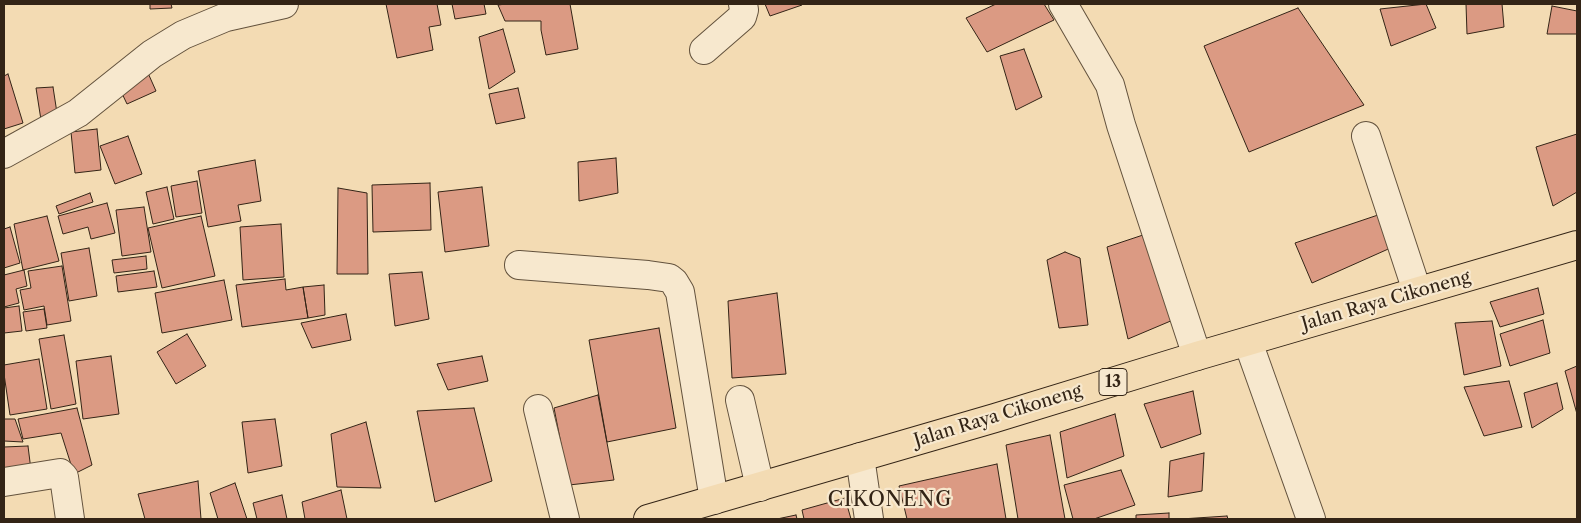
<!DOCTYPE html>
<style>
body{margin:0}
#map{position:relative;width:1581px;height:523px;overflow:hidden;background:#f3dbb3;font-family:"Libre Caslon Text",serif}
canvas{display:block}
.frame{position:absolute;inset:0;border:5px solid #332416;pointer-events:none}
</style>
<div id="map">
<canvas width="1581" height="523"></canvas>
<div class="frame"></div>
</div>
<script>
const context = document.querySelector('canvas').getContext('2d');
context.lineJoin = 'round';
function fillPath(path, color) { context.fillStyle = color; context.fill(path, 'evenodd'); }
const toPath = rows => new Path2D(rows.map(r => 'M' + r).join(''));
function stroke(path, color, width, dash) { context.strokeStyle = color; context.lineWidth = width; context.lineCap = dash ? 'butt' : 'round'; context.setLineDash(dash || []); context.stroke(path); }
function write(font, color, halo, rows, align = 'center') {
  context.font = font + ' "Libre Caslon Text",serif'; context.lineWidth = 4.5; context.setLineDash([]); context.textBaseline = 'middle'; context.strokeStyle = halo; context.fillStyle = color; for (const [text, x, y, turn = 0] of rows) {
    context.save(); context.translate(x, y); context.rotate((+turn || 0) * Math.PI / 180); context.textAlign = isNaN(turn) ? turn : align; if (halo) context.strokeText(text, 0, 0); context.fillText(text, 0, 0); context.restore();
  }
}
const building = toPath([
 [150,4,171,4,172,8,150,9,150,4],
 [386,4,437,4,441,25,429,27,433,50,397,58,386,4],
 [452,4,484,4,486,14,455,19,452,4],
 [506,4,570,4,578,49,546,55,541,30,541,21,505,21,498,5,506,4],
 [765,4,802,4,802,5,770,16,765,4],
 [996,4,1044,4,1054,20,987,52,966,18,996,4],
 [1426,4,1436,28,1391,46,1380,9,1426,4],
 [1466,4,1502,4,1504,27,1467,34,1466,4],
 [1552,6,1577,11,1577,34,1547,34,1552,6],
 [1298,8,1364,105,1249,152,1204,46,1298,8],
 [503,29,515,72,489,89,479,37,503,29],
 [1024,49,1042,97,1016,110,1000,56,1024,49],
 [148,73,156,91,127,104,118,85,148,73],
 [8,74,23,123,4,129,4,76,8,74],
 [53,87,57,113,41,120,36,88,53,87],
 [518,88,525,118,496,124,489,94,518,88],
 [97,129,101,170,75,173,71,132,97,129],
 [1577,134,1577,192,1553,206,1536,147,1577,134],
 [128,136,142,174,115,184,100,146,128,136],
 [616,158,618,193,579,201,578,162,616,158],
 [255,160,261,201,238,205,241,221,208,227,198,171,255,160],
 [197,181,202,213,176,217,171,186,197,181],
 [430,183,431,230,373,232,372,185,430,183],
 [167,187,174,219,153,224,146,192,167,187],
 [482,187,489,246,445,252,438,192,482,187],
 [338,188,367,193,368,274,337,274,338,188],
 [90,193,93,202,59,214,56,206,90,193],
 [107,203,115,233,91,239,88,227,63,234,58,216,107,203],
 [144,207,151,252,122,256,116,210,144,207],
 [1378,215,1395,246,1312,283,1295,243,1378,215],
 [47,216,59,261,23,270,14,224,47,216],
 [201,216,215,276,162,288,148,228,201,216],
 [281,224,284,277,243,280,240,227,281,224],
 [10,227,20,263,4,268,4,229,10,227],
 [1143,235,1173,320,1128,339,1107,247,1143,235],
 [89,248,97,296,69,301,61,253,89,248],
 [1065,252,1080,258,1088,325,1059,328,1047,260,1065,252],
 [146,256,147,269,114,273,112,260,146,256],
 [62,266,71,321,47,325,44,306,24,310,20,290,31,288,28,271,62,266],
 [24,270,27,286,16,289,19,303,4,307,4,275,24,270],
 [154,271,157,287,118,292,116,276,154,271],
 [422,272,429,319,395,326,389,274,422,272],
 [285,279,286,290,303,287,308,318,242,327,236,285,285,279],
 [224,280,232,320,162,333,155,293,224,280],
 [324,285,325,315,308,318,303,287,324,285],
 [1538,288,1544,314,1500,327,1490,302,1538,288],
 [777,293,786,374,732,378,728,301,777,293],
 [19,306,22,331,4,333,4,308,19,306],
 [44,309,47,328,26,331,23,312,44,309],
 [346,314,351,340,312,348,301,323,346,314],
 [1543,320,1550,353,1510,366,1500,334,1543,320],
 [1492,321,1501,366,1464,375,1455,323,1492,321],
 [659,328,676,428,607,442,589,340,659,328],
 [187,334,206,366,176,384,157,352,187,334],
 [64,335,76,404,51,409,39,339,64,335],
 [111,356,119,414,83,419,76,361,111,356],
 [482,356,488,381,448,390,437,364,482,356],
 [39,359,47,409,10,415,4,374,4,365,39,359],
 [1577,366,1577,414,1565,371,1577,366],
 [1509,381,1522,427,1484,436,1464,387,1509,381],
 [1557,383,1563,409,1532,428,1524,393,1557,383],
 [1193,391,1201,434,1161,448,1144,404,1193,391],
 [598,395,614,480,569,485,554,408,598,395],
 [77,408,92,465,74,474,61,433,23,439,18,419,77,408],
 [474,408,492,481,435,502,417,411,474,408],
 [1115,414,1124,456,1067,478,1060,432,1115,414],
 [4,419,15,419,23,442,4,441,4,419],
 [275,419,282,466,248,473,242,422,275,419],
 [366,422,381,488,337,487,331,434,366,422],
 [1050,435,1065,519,1018,519,1006,445,1050,435],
 [28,446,31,470,4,471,4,447,28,446],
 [1204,453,1202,491,1168,497,1170,461,1204,453],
 [997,464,1006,519,907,519,899,486,997,464],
 [1121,470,1135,505,1094,519,1073,519,1064,485,1121,470],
 [198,481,201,519,145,519,138,494,198,481],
 [235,483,247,519,218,519,210,493,235,483],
 [341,490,347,519,305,519,302,502,341,490],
 [282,495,287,519,257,519,253,503,282,495],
 [845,498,851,519,804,519,802,510,845,498],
 [1169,513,1169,519,1136,519,1136,515,1169,513],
 [796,515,797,519,777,519,796,515],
 [1227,516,1228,519,1181,519,1227,516]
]);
fillPath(building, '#db9a83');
stroke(building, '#332416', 1);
const minor = toPath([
 [1063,4,1110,85,1121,125,1197,356],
 [704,50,742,17,744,10,743,4],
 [1366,136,1417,291],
 [4,154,78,113,152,54,183,35,226,17,284,4],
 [519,265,648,275,669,278,674,282,680,292,714,500],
 [1248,342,1311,519],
 [740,400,760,487],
 [538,409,565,519],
 [860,457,869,519],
 [4,482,60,473,64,477,70,519]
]);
const highway = toPath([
 [648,519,995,418,1197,356,1577,245]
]);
stroke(minor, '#63523d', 30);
stroke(highway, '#332416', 30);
stroke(minor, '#f7e8ce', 28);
stroke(highway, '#f3dbb3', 28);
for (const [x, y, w] of [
 [1113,382,28]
]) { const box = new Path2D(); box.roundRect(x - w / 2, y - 13.5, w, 27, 4); context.fillStyle = '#f7e8ce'; context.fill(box); stroke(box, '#332416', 1); }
write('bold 16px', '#332416', null, [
 ["13",1113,382]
]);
write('18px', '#332416', '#f7e8ce', [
 ["Jalan Raya Cikoneng",1386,301,-16],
 ["Jalan Raya Cikoneng",998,416,-17]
]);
context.letterSpacing = '1px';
write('20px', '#332416', '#f7e8ce', [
 ["CIKONENG",890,500]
]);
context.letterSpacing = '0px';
</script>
